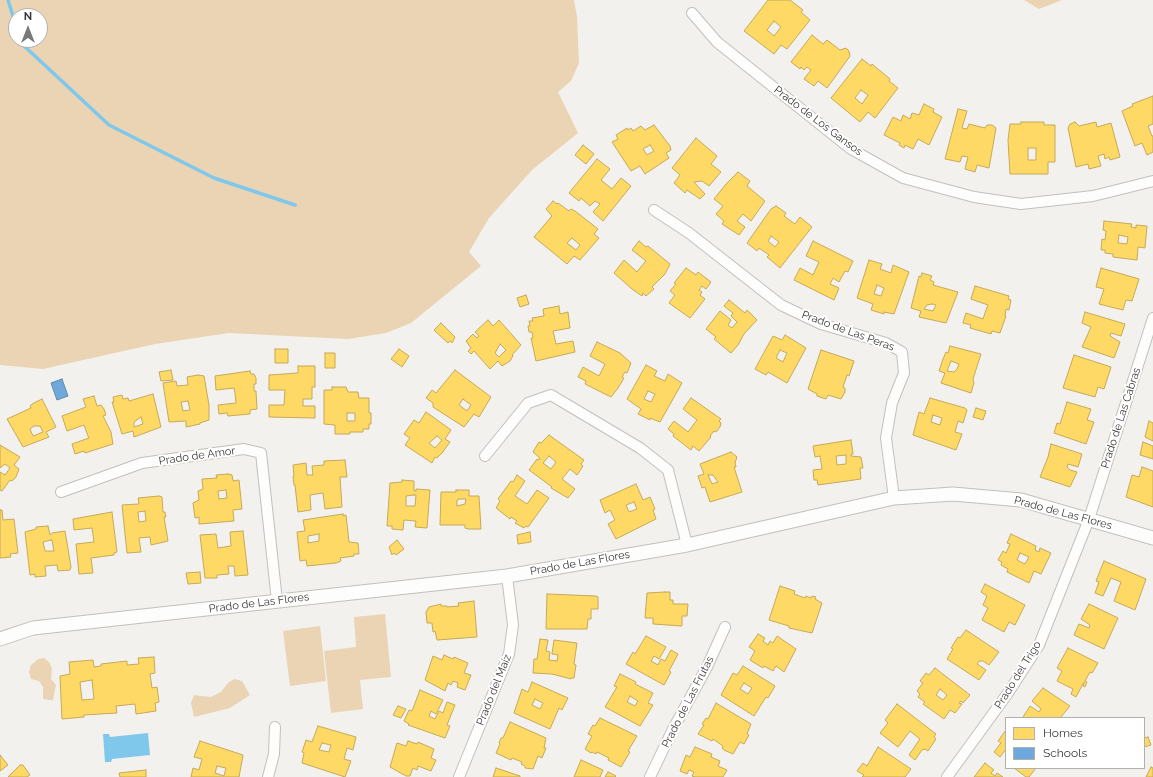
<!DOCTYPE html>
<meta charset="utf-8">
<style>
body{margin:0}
#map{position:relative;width:1153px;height:777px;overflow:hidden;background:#f3f1ee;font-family:Raleway,sans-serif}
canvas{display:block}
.legend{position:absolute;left:1005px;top:717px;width:140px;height:52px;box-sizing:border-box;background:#fff;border:1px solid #b1b0af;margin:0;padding:5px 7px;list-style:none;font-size:12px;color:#3b3937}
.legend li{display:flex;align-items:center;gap:8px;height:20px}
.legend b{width:20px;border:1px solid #b1b0af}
.north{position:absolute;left:8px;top:8px;width:40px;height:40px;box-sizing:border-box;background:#fff;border:1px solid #b1b0af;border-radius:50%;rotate:0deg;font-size:11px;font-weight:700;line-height:16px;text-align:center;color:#3b3937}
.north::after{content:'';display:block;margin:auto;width:14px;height:18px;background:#7b7977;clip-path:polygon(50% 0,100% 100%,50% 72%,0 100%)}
</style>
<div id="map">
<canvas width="1153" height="777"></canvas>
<ul class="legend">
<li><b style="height:11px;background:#ffd966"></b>Homes</li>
<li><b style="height:11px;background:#6fa8dc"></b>Schools</li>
</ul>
<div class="north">N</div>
</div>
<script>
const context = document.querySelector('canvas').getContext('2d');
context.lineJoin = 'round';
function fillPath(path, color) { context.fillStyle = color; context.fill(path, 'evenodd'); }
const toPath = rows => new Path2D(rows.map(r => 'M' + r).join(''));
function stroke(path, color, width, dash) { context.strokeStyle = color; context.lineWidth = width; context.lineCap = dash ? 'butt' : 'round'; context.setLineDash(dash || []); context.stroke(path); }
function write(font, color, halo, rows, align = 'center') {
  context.font = font + ' Raleway,sans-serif'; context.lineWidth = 4; context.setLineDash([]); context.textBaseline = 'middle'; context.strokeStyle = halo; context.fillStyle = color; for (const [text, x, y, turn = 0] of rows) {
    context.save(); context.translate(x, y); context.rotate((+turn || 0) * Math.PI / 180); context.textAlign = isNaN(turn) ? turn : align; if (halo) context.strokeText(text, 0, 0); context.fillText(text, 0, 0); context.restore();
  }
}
fillPath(toPath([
 [0,0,574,0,577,17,579,63,571,81,558,92,578,133,532,170,489,218,469,252,481,266,411,323,386,333,348,339,229,333,155,344,43,369,0,365],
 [16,16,40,16,40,40,16,40],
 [1024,0,1062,0,1039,9],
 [385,614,391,677,360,680,363,709,331,713,324,651,356,647,354,617],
 [320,626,326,681,290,686,283,631],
 [44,658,49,662,52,668,51,679,56,685,53,700,48,700,43,699,43,687,39,681,31,679,29,672,31,665,38,659],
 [234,679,242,681,250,695,230,708,194,717,191,703,194,695,211,697,221,692,228,683]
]), '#ead4b3');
fillPath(toPath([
 [148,733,150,755,112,759,111,762,105,762,103,734,109,734,110,737]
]), '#7fc8ec');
const homes = toPath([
 [768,0,790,0,803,10,801,12,810,20,787,49,781,45,774,54,744,31,768,0],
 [774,21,781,27,774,36,767,30,774,21],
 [812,35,823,44,827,40,840,50,846,48,849,51,850,56,827,88,818,81,814,86,804,79,811,70,807,67,804,70,801,67,800,69,791,62,812,35],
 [862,59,871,66,872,64,890,79,889,81,898,88,875,118,868,112,860,122,831,98,862,59],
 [861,90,868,95,862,104,855,98,861,90],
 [1153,96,1153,124,1148,126,1152,136,1153,136,1153,152,1147,155,1142,143,1135,146,1122,111,1133,106,1132,104,1153,96],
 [924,104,934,109,933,112,942,117,929,145,918,139,913,149,905,145,904,148,899,145,900,143,884,135,893,117,901,121,903,115,910,119,912,113,919,115,924,104],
 [958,109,967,111,962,128,967,129,969,124,985,128,987,125,992,125,996,128,989,168,977,165,975,172,965,169,968,157,962,156,960,162,945,159,958,109],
 [1021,122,1044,122,1044,125,1055,125,1055,162,1048,162,1048,174,1010,174,1008,140,1010,124,1021,124,1021,122],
 [1028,148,1036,148,1036,160,1028,160,1028,148],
 [1075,122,1079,126,1096,122,1097,127,1111,123,1120,157,1110,160,1109,157,1105,159,1104,154,1098,156,1101,166,1089,169,1088,164,1076,167,1068,128,1070,124,1075,122],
 [654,125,670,146,671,150,666,153,669,158,645,174,640,166,631,171,612,142,618,139,616,135,627,128,628,130,631,128,633,131,641,126,645,130,654,125],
 [650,145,654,151,647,155,643,149,650,145],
 [696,138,717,156,711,164,721,172,709,186,702,181,694,182,705,194,700,199,687,190,685,193,674,183,680,175,672,168,696,138],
 [583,145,594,154,586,164,575,155,583,145],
 [597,159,610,169,601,180,612,189,621,178,631,186,603,221,593,212,600,204,595,201,590,206,581,198,579,201,569,193,597,159],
 [738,172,750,181,747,186,765,201,751,221,743,214,737,221,745,227,739,235,722,224,724,221,716,214,723,206,714,199,726,184,738,172],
 [553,201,557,204,558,203,569,211,571,209,575,211,598,229,594,234,599,238,580,260,574,256,567,264,534,237,552,216,546,209,553,201],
 [572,238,580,245,576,250,567,243,572,238],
 [776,206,786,213,784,216,795,224,800,217,812,227,780,268,767,257,769,255,759,248,757,251,747,243,771,209,776,206],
 [771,236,779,242,775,247,768,241,771,236],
 [1104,221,1132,224,1131,227,1136,228,1136,225,1147,226,1145,248,1138,247,1137,260,1113,257,1113,254,1105,253,1105,250,1101,250,1102,239,1105,240,1106,231,1103,230,1104,221],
 [1119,235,1128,237,1127,244,1118,243,1119,235],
 [639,241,646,247,648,246,670,264,665,274,652,287,654,289,646,296,643,293,642,296,632,289,614,273,624,260,637,272,640,268,646,261,632,250,639,241],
 [813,241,853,261,848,272,845,271,839,282,833,278,830,284,839,288,834,300,794,280,800,268,813,275,819,262,806,256,813,241],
 [869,260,882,264,880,269,891,273,893,265,909,272,894,314,884,312,884,314,871,310,873,304,857,298,869,260],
 [877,285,884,288,881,296,874,294,877,285],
 [686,268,696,275,698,272,711,282,706,289,702,286,699,290,702,292,700,295,705,299,690,318,669,303,675,295,670,291,676,284,674,283,686,268],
 [1101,268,1139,279,1132,301,1126,300,1123,310,1099,304,1104,289,1096,287,1101,268],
 [922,273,932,276,930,280,934,282,933,285,958,292,946,323,919,317,921,311,911,308,919,276,921,277,922,273],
 [932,304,936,305,933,311,924,309,927,305,932,304],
 [975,286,1009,296,1008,299,1011,300,1009,310,1006,309,1005,316,1006,316,1000,333,992,331,991,334,970,328,971,325,963,323,966,313,983,319,986,310,988,305,971,299,975,286],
 [526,295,529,304,520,307,517,298,526,295],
 [729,300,745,313,747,310,757,320,744,334,738,345,731,353,714,339,716,337,706,329,720,311,731,320,728,325,732,328,737,322,731,316,733,313,724,306,729,300],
 [559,306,560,314,568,312,570,328,553,331,556,344,573,341,575,352,536,361,531,338,533,338,532,332,529,332,528,326,530,326,529,321,533,321,532,318,544,316,543,309,559,306],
 [1085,312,1125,324,1121,336,1111,333,1110,336,1120,342,1114,358,1082,347,1091,327,1082,323,1085,312],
 [488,320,493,326,499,320,521,345,512,355,513,356,510,361,502,366,498,361,490,369,474,351,471,354,468,351,471,348,466,341,473,334,477,338,479,336,475,332,488,320],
 [500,344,506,350,499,357,495,353,500,344],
 [441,323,455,337,452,343,450,341,448,343,434,330,441,323],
 [785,335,806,348,787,383,768,372,766,375,755,369,773,336,782,340,785,335],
 [780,350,787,353,783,362,776,358,780,350],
 [597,342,620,353,631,363,627,373,625,372,622,377,624,378,618,388,611,397,585,384,586,381,578,377,583,367,599,376,605,364,590,356,597,342],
 [950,346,981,354,973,379,974,383,971,393,941,383,945,373,939,371,943,359,946,352,948,353,950,346],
 [951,361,959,364,957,369,954,372,947,371,951,361],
 [275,349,288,349,288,363,275,363,275,349],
 [399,349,409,356,402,367,391,359,399,349],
 [821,350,854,361,849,376,847,375,843,387,845,388,845,392,841,399,828,395,826,399,817,396,817,394,808,389,821,350],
 [325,353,335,353,335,368,325,368,325,353],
 [1074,355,1111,367,1104,389,1098,387,1095,397,1063,388,1074,355],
 [646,365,657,371,654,376,665,381,668,374,682,383,660,422,650,418,650,420,638,414,641,409,627,399,646,365],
 [648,391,655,394,651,402,644,399,648,391],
 [298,366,315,366,315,387,312,387,312,399,303,399,303,406,315,406,315,418,269,417,269,405,284,405,285,390,269,390,269,375,298,373,298,366],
 [171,370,173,380,161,381,159,372,171,370],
 [455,370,491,397,479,417,474,414,464,427,433,407,433,403,426,398,432,390,436,393,455,370],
 [463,399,471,405,467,411,459,405,463,399],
 [250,371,251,374,254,374,256,378,256,384,254,384,254,391,256,391,257,409,250,410,250,414,228,416,227,413,219,414,218,405,236,403,235,393,234,388,216,390,215,376,250,371],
 [198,375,204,376,209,405,209,420,200,423,200,424,186,427,186,421,169,422,163,383,176,381,177,386,188,385,187,377,198,375],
 [188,401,190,410,183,411,181,402,188,401],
 [332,387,346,387,348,392,358,392,359,398,369,398,369,413,371,413,371,424,369,424,369,429,363,429,363,432,350,432,350,434,335,434,335,425,324,424,324,390,332,390,332,387],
 [347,413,355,413,355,421,347,421,347,413],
 [153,394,161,427,134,437,133,431,122,434,112,402,114,402,113,397,122,395,123,399,128,398,129,401,153,394],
 [141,417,143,424,134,427,134,422,141,417],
 [94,396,97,406,101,405,104,409,106,415,103,416,111,432,113,444,85,453,84,451,75,454,72,444,89,438,88,436,84,425,67,431,62,416,86,407,83,399,94,396],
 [691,398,721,419,719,421,721,423,720,427,716,432,714,431,710,436,711,437,699,451,693,446,691,450,673,436,674,434,668,429,674,421,688,432,697,420,683,409,691,398],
 [930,398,965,408,967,410,963,423,958,421,955,432,962,434,956,450,913,435,919,412,924,414,930,398],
 [933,415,942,418,940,425,931,422,933,415],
 [42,399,56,427,46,432,49,437,23,447,7,419,31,408,30,406,32,404,42,399],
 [34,426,40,426,43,432,33,436,30,429,34,426],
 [1067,402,1091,409,1087,420,1094,422,1086,444,1054,433,1057,423,1060,424,1067,402],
 [976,408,986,411,983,420,973,417,976,408],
 [426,412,451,430,445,439,450,442,442,453,437,458,435,457,432,463,405,445,410,438,404,434,414,420,419,423,426,412],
 [437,436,442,440,435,448,429,443,437,436],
 [1149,421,1153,423,1153,441,1145,437,1149,421],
 [549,435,584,460,581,464,583,466,577,475,570,469,562,479,575,489,568,498,551,488,552,487,529,470,537,459,539,460,540,458,533,452,539,442,541,443,549,435],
 [549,456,556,462,551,469,543,463,549,456],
 [851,440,853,454,851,454,851,456,861,457,863,468,860,468,861,479,818,485,817,480,814,480,813,470,822,469,820,456,815,457,813,446,851,440],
 [846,455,846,464,837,465,836,456,846,455],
 [1143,442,1153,446,1153,459,1140,455,1143,442],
 [1051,444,1082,454,1078,467,1068,464,1067,467,1070,470,1077,472,1070,487,1040,477,1048,457,1051,444],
 [0,445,20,457,14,465,19,469,16,477,12,481,10,480,2,491,0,490,0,472,5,475,10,468,5,464,0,468,0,445],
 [731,452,737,457,735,463,736,467,734,467,742,492,710,502,705,487,702,488,698,476,704,474,700,464,731,452],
 [708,475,713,475,718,482,712,484,708,475],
 [345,460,347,477,340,477,342,507,325,509,323,493,310,495,311,510,298,512,295,485,294,485,293,476,294,476,293,465,306,463,307,475,313,475,312,466,324,465,324,461,345,460],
 [1142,467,1153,471,1153,507,1126,497,1132,475,1139,477,1142,467],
 [228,474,232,475,233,481,239,480,242,509,233,510,234,521,199,524,199,517,195,518,193,503,199,500,198,491,203,489,202,479,217,478,216,475,228,474],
 [226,490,227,498,219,499,218,491,226,490],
 [517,475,525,481,515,496,527,504,537,490,549,498,528,527,526,526,524,528,515,523,517,521,511,517,510,519,496,508,500,501,498,499,511,481,513,482,517,475],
 [402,480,414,481,414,491,416,491,416,489,430,490,427,528,415,527,416,521,404,520,403,530,392,529,392,526,387,526,390,483,402,482,402,480],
 [414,495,416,495,415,506,406,506,406,496,414,495],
 [636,484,643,500,650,497,655,509,653,510,656,519,616,539,608,524,615,520,610,510,605,513,600,500,636,484],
 [634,502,637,509,629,512,626,505,634,502],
 [456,490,469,490,469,496,479,496,481,529,468,529,465,528,465,525,440,525,441,492,456,492,456,490],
 [459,499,466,499,465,504,457,506,457,500,459,499],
 [159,496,162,497,163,512,165,512,166,517,164,517,168,541,151,545,150,537,139,538,141,552,127,553,122,505,139,504,138,498,159,496],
 [145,511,146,521,139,522,138,512,145,511],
 [0,510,2,510,3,520,14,519,18,553,10,554,11,557,0,558,0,510],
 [112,512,117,552,114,553,114,555,91,558,93,573,79,574,76,544,94,542,92,528,74,530,73,519,112,512],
 [343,514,343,516,346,515,349,542,358,543,359,554,354,554,354,556,340,558,341,561,336,563,307,566,306,560,300,561,297,532,305,531,303,520,343,514],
 [319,534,319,541,308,543,308,536,319,534],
 [48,526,50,535,52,533,65,531,71,567,70,570,58,571,57,565,45,566,46,576,35,577,35,574,30,575,25,532,36,529,36,527,48,526],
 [51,540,52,540,54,551,45,551,43,542,51,540],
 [243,531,248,575,235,576,234,566,228,566,229,574,217,575,217,578,205,578,200,535,216,534,218,548,231,546,230,532,243,531],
 [530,532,531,542,518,544,517,535,530,532],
 [1011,534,1036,546,1035,550,1039,552,1040,548,1051,553,1041,574,1034,571,1029,583,1007,572,1008,569,1001,565,1002,562,998,560,1003,551,1006,553,1010,544,1007,543,1011,534],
 [1020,553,1029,557,1025,564,1017,560,1020,553],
 [397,540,404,549,396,555,394,553,392,555,389,547,397,540],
 [1104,561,1146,579,1135,610,1114,601,1121,582,1111,578,1103,596,1095,593,1099,582,1096,581,1104,561],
 [200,572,201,583,188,584,186,573,200,572],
 [985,584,1025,605,1015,625,1009,622,1004,632,982,620,988,608,983,605,987,596,981,592,985,584],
 [780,586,795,591,794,594,805,598,806,596,811,598,812,596,816,597,815,599,822,603,812,633,789,628,789,626,769,620,780,586],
 [665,592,670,592,670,600,673,600,673,604,688,604,687,616,682,616,682,626,653,624,653,618,645,618,647,593,665,592],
 [547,594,596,596,598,597,598,609,591,609,591,619,588,619,587,629,546,629,547,594],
 [474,601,477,637,437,640,435,631,433,632,432,623,427,623,426,612,429,607,441,604,441,606,447,606,447,607,459,606,458,603,474,601],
 [1089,604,1118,618,1104,649,1074,635,1079,624,1089,628,1090,625,1081,619,1089,604],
 [966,630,999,652,989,665,983,661,979,661,977,664,986,670,979,680,947,659,953,649,951,648,958,637,960,638,966,630],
 [758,634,765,638,763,641,768,645,770,641,773,643,777,636,796,649,784,672,776,666,773,671,764,666,763,668,750,660,755,651,749,647,758,634],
 [646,636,666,647,659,659,654,656,651,661,658,665,661,659,665,661,671,650,678,654,669,671,671,672,664,685,626,664,633,652,635,654,646,636],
 [540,639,548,640,546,651,550,652,549,660,557,661,558,655,552,654,554,640,577,643,574,664,576,665,574,678,571,678,571,679,552,674,533,673,534,659,537,659,540,639],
 [1068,648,1098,663,1092,673,1090,672,1085,681,1087,682,1085,687,1083,686,1084,682,1076,697,1071,694,1073,689,1057,681,1062,671,1057,668,1068,648],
 [444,655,453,659,454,657,468,663,464,673,471,675,465,690,457,687,458,683,453,681,451,685,448,683,445,691,425,680,433,656,442,660,444,655],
 [154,657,155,673,150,674,152,688,157,687,159,702,155,703,156,711,136,714,135,704,116,706,117,713,84,715,84,717,62,719,60,676,70,674,69,662,93,660,94,667,101,666,101,664,127,661,127,665,139,664,138,658,154,657],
 [92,680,94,699,82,700,80,682,92,680],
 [743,666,775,686,768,698,766,697,754,716,721,695,733,673,737,675,743,666],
 [744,683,752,688,748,694,740,689,744,683],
 [935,668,970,695,963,703,961,701,959,703,962,704,955,713,950,710,944,719,923,704,925,702,918,697,920,694,917,691,923,683,920,681,926,673,929,675,935,668],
 [940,689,947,695,943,700,936,695,940,689],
 [620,674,636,682,635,684,653,693,648,703,653,705,640,726,605,707,617,687,614,686,620,674],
 [630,696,638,701,635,706,627,702,630,696],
 [532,682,568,698,562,710,559,708,550,729,514,713,522,689,528,692,532,682],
 [535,699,543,703,540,709,532,705,535,699],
 [1043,688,1070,706,1060,718,1025,718,1023,717,1030,706,1039,712,1041,709,1032,701,1043,688],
 [420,690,443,700,436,714,431,711,429,716,435,719,439,711,443,713,447,702,455,705,447,725,450,726,445,738,408,725,409,724,404,721,409,710,412,711,420,690],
 [716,703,751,724,747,734,749,735,744,744,740,742,733,754,724,750,722,748,723,746,713,739,712,741,698,734,704,725,702,724,706,718,708,719,716,703],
 [897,704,936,734,934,737,936,739,928,751,925,749,922,750,915,760,909,755,920,739,910,731,898,747,880,733,888,723,885,720,897,704],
 [398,706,406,709,401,718,393,715,398,706],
 [600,718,637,736,628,751,630,752,621,767,608,760,609,758,597,752,596,754,592,752,591,753,585,749,592,736,588,734,593,725,595,726,600,718],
 [510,722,546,738,544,748,546,748,542,758,538,756,533,769,525,768,525,766,521,764,522,762,512,758,511,760,496,753,500,744,499,743,501,738,503,738,510,722],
 [318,726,356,737,353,750,347,748,344,759,351,761,345,777,302,763,304,753,302,752,306,740,312,742,318,726],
 [322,743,331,745,329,752,319,750,322,743],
 [1006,730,1006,749,1000,757,994,752,1001,743,998,741,1006,730],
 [1148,737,1151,745,1144,747,1144,738,1148,737],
 [200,741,243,755,239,777,191,777,193,768,199,770,202,759,194,757,200,741],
 [217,766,226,768,224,776,215,773,217,766],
 [408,741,417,744,418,742,434,749,431,758,436,760,431,771,418,766,417,770,413,768,410,776,406,776,390,767,397,743,406,746,408,741],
 [695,747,712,754,711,757,720,761,718,766,727,770,723,777,695,777,692,776,694,772,689,770,687,774,680,771,686,755,690,757,695,747],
 [878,747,911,769,905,777,862,777,864,775,857,771,863,763,867,766,878,747],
 [0,755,8,765,0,771,0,755],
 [581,760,603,770,600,777,574,777,581,760],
 [985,763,994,770,991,773,995,776,997,773,1003,777,974,777,985,763],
 [20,765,23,765,30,775,27,777,8,777,20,765],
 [1151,767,1153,768,1153,777,1146,777,1151,767],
 [496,768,520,776,520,777,493,777,496,768],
 [1014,768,1036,768,1029,777,1026,777,1014,768],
 [146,770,146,777,120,777,119,773,146,770],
 [608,772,616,776,615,777,605,777,608,772]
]);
fillPath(homes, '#ffd966');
stroke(homes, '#c4a958', 1);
const schools = toPath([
 [62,379,68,396,57,400,51,383,62,379]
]);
fillPath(schools, '#6fa8dc');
stroke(schools, '#5f87aa', 1);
stroke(toPath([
 [8,0,16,26],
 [21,40,22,44,109,125,214,178,295,205]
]), '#7fc8ec', 3.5);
const minor = toPath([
 [692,13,717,42,851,149,903,178,974,197,1021,204,1093,196,1153,181],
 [654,210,689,233,781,305,821,324,886,343,902,352,904,373,892,403,886,438,894,498],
 [485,456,528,403,551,395,640,448,668,470,687,545],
 [61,492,142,463,244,449,261,453,277,601],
 [268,777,274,754,275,727],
 [459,777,509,654,513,625,507,576],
 [650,777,673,729,707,667,725,627],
 [947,777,1008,693,1039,645,1089,519,1153,318]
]);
const tertiary = toPath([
 [0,639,33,628,507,576,687,545,894,498,953,494,1021,500,1153,538]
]);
stroke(minor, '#c2c0bd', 12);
stroke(tertiary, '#c2c0bd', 15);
stroke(minor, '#fdfdfc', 10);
stroke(tertiary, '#fdfdfc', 13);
write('11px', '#3b3937', '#fff', [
 ["Prado de Los Gansos",818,121,37],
 ["Prado de Las Peras",848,331,20],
 ["Prado de Las Cabras",1121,418,-72],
 ["Prado de Amor",197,456,-8],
 ["Prado de Las Flores",1063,513,15],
 ["Prado de Las Flores",580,563,-10],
 ["Prado de Las Flores",259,603,-7],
 ["Prado del Trigo",1018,675,-58],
 ["Prado del Maíz",494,690,-68],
 ["Prado de Las Frutas",688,702,-63]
]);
</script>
